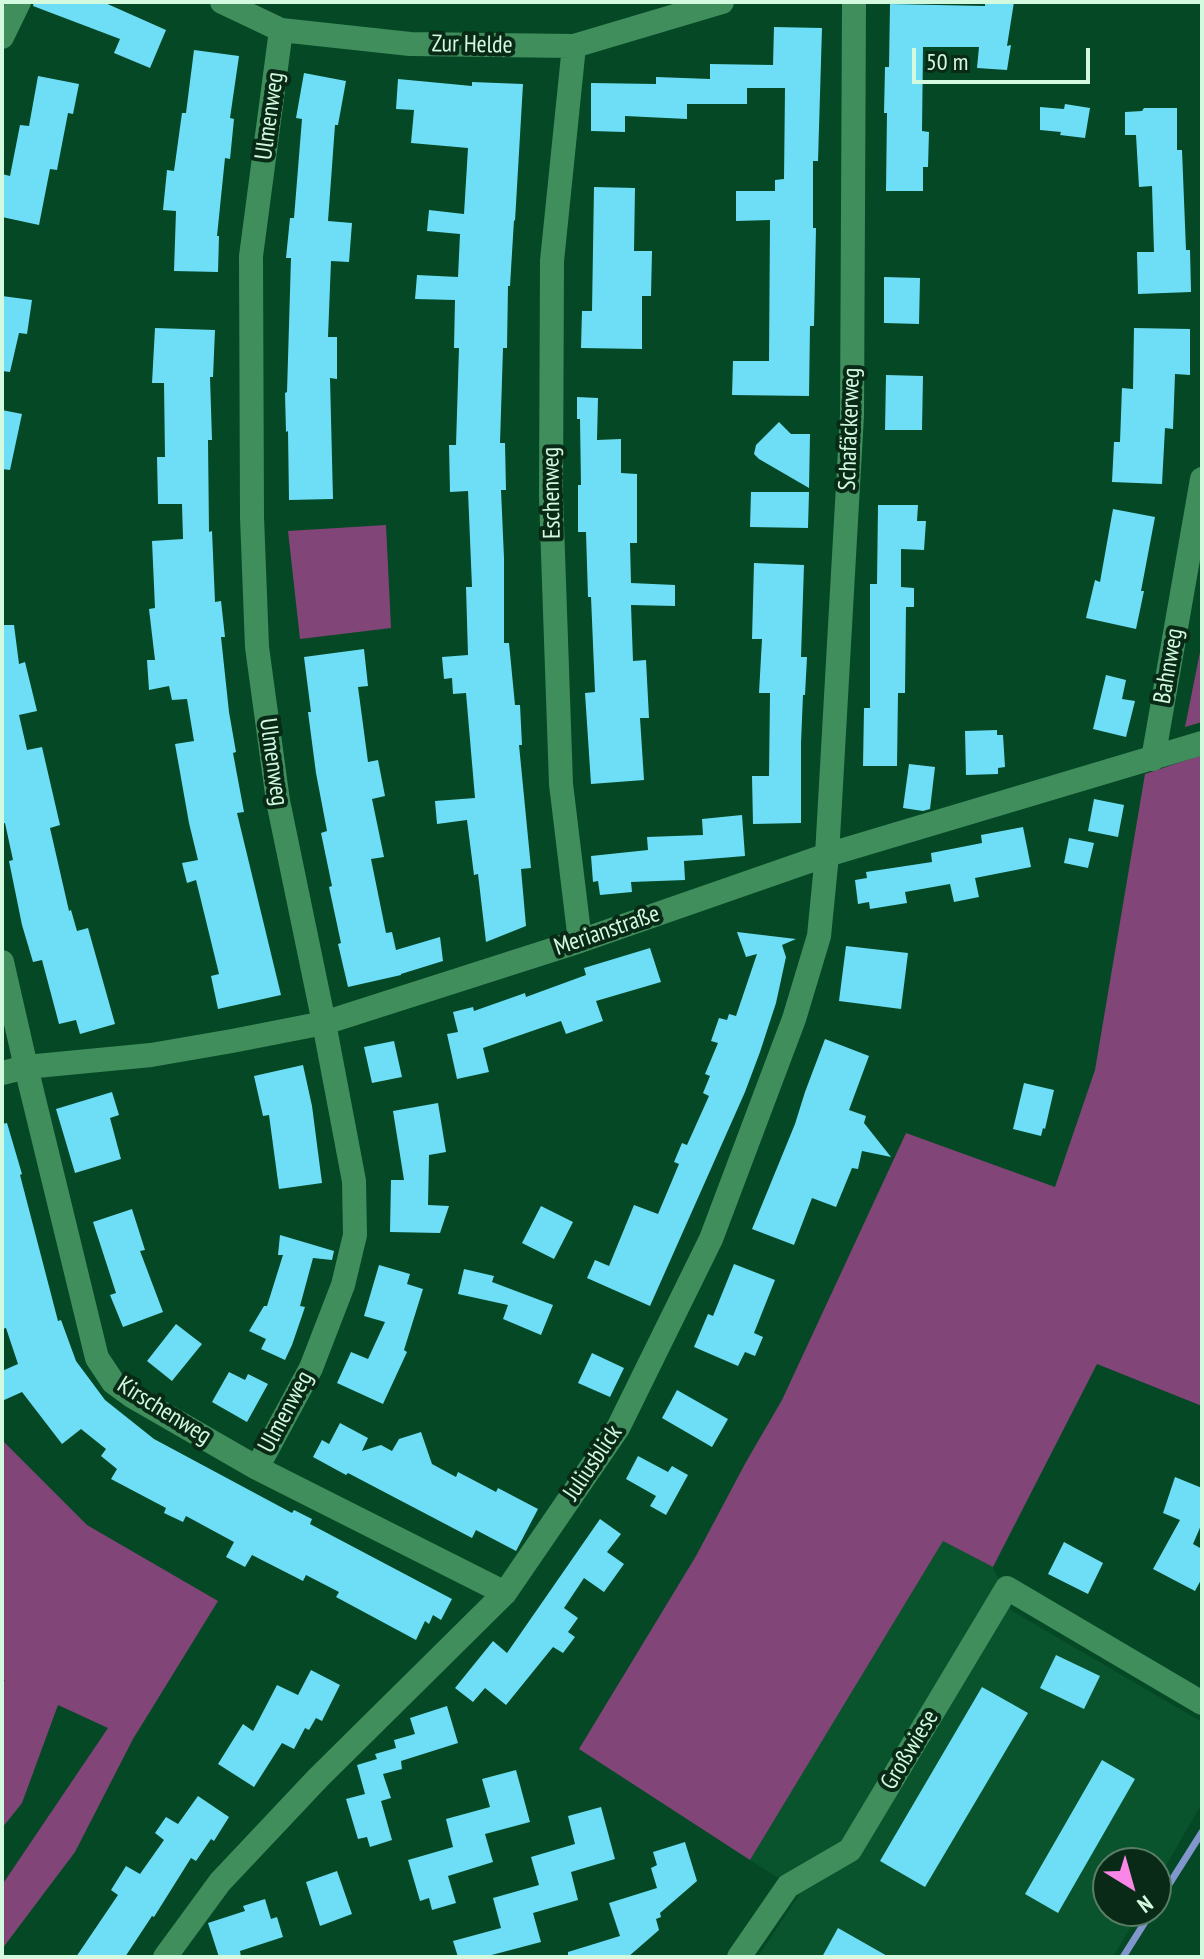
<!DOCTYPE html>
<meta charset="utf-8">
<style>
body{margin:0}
#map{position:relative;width:1204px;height:1959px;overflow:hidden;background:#054825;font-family:"PT Sans Narrow",sans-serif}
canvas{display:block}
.frame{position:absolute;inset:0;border:4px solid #d3f9de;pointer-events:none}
.north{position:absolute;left:1092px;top:1847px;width:80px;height:80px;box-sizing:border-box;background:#082a16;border:2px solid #597d66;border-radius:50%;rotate:143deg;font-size:22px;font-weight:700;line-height:32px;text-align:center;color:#d3f9de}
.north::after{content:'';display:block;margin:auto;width:28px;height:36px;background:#fa87e7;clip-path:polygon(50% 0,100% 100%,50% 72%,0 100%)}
.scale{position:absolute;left:912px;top:48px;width:178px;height:36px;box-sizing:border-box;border:4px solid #d3f9de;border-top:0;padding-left:10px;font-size:24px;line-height:28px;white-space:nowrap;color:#d3f9de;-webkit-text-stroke:6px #082a16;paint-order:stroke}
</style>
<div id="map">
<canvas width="1204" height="1959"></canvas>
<div class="frame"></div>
<div class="north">N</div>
<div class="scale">50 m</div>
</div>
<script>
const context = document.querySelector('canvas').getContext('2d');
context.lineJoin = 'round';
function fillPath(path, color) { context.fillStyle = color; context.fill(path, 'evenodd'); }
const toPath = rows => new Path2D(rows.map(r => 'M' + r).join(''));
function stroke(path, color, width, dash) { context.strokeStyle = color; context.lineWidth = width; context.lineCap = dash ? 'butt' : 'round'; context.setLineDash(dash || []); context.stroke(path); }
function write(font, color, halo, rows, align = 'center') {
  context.font = font + ' "PT Sans Narrow",sans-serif'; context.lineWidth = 8; context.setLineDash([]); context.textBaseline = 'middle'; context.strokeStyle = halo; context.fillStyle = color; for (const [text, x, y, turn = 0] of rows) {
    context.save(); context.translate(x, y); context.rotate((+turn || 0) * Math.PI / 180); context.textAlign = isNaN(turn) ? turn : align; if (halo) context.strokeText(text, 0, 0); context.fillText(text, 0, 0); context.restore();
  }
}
fillPath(toPath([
 [943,1541,993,1567,1012,1611,1202,1722,1202,1803,1156,1883,1156,1863,1108,1863,1108,1911,1140,1911,1113,1957,758,1957,801,1892,750,1860]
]), '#0a542d');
fillPath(toPath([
 [386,525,391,628,300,639,288,531],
 [1202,642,1202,722,1185,727],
 [1202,755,1202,1406,1097,1364,993,1567,943,1541,750,1860,579,1749,696,1556,746,1462,782,1400,906,1133,1055,1187,1095,1070,1145,774],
 [2,1440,87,1525,218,1601,133,1739,75,1852,2,1949,2,1885,108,1728,58,1705,22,1803,2,1828,2,1685,5,1680,2,1679]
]), '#824578');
stroke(toPath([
 [1156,1905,1202,1832],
 [1123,1957,1152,1911]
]), '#8096cd', 7);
fillPath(toPath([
 [34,2,103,2,166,30,150,68,114,53,120,39,33,6],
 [985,2,1014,2,1007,46,1011,45,1007,70,977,68,979,47,923,47,922,131,929,132,928,167,923,167,923,191,886,191,887,113,884,113,885,67,889,67,890,4,985,6],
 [774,27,822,28,818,161,813,161,813,228,816,228,814,326,810,326,809,396,732,395,733,361,769,361,770,220,736,221,736,191,775,191,775,180,784,179,785,88,747,88,747,104,687,104,687,119,625,116,625,132,591,131,591,83,656,84,656,77,710,79,710,64,773,65],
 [194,50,239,56,230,118,234,119,230,159,225,158,217,236,219,236,218,272,174,271,176,211,163,210,167,170,174,171,182,113,186,113],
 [304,73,346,81,338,125,335,125,328,221,352,223,349,262,331,261,328,337,337,337,337,379,330,378,333,499,289,500,288,431,286,432,285,393,287,392,291,258,286,258,290,218,294,218,302,119,296,118],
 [38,76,79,84,73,114,68,113,57,170,50,169,39,225,2,217,2,174,10,176,20,125,29,126],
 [398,79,472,86,472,82,523,84,515,221,514,220,510,286,508,286,507,348,503,348,500,443,505,443,506,490,501,490,504,558,504,643,509,643,515,705,520,705,522,745,519,745,531,868,521,869,526,926,486,942,478,874,474,875,467,820,437,824,435,801,475,798,466,693,453,694,452,678,444,679,442,657,468,655,466,587,472,587,468,491,450,492,449,445,456,445,459,348,454,348,455,300,415,299,417,275,458,277,460,234,427,231,429,210,464,214,468,148,411,143,414,110,396,109],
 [1065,104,1090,108,1085,138,1060,135,1061,132,1040,130,1040,107,1064,109],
 [1144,108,1177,108,1177,150,1182,150,1186,250,1190,250,1191,292,1138,294,1137,252,1154,252,1152,186,1139,187,1136,135,1125,135,1125,112,1142,111],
 [594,187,635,188,634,251,652,251,651,296,642,296,642,349,581,348,582,311,592,311],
 [884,277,920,278,919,324,884,323],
 [2,296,32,300,27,334,19,333,10,372,2,371],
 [155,328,215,330,213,377,210,377,212,440,208,440,209,532,212,531,215,602,221,601,225,637,221,637,229,712,236,752,233,753,244,812,237,813,281,995,218,1009,211,976,219,974,196,880,187,883,182,863,198,860,189,823,175,744,194,741,187,699,172,700,169,686,149,690,147,660,155,660,149,609,155,608,152,541,183,539,182,504,158,504,157,457,165,457,164,383,152,383],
 [1134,328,1190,329,1190,375,1175,374,1173,429,1165,428,1162,484,1112,482,1114,442,1120,442,1122,388,1133,389],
 [886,375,923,376,922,430,885,430],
 [577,397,598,398,597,440,621,439,621,473,637,474,637,543,630,543,631,583,675,585,675,606,631,605,633,661,646,660,649,718,640,718,644,780,591,784,585,693,595,692,591,597,588,597,586,532,578,532,578,485,581,485,580,419,577,419],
 [2,410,22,414,10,470,2,469],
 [779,422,791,434,810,434,809,488,759,459,754,454,756,445],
 [751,492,809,492,808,528,750,527],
 [878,505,918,505,917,521,926,521,924,550,901,549,901,587,914,588,914,607,906,607,905,693,898,693,897,766,863,766,864,708,870,708,870,584,877,584],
 [1113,509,1155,517,1141,591,1144,591,1136,629,1086,618,1095,580,1100,582],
 [754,563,804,565,801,657,807,657,805,695,803,695,801,743,801,823,753,824,752,776,769,776,770,693,759,693,762,639,752,639],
 [2,625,14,625,19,664,25,662,37,711,19,715,27,750,42,747,60,825,50,828,69,911,71,910,77,931,88,928,115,1024,80,1034,76,1020,59,1024,42,960,33,962,22,925,9,861,13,860,5,823,2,824],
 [364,649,368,686,358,687,368,762,378,760,385,796,372,799,384,857,371,859,386,933,392,932,396,950,440,937,443,961,401,974,401,975,348,987,338,944,341,943,329,887,332,886,321,833,327,831,316,773,308,712,311,712,304,657],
 [1106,675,1126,680,1122,699,1135,701,1126,737,1093,729],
 [997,730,997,735,1003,735,1005,767,998,768,998,774,966,775,965,731],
 [909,764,935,767,930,809,923,811,903,808],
 [1094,799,1124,805,1118,837,1088,831],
 [742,815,745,856,684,861,685,880,631,882,632,892,600,895,598,881,593,882,591,856,648,850,647,837,703,835,702,819],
 [1023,827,1031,867,975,878,979,897,954,902,950,884,905,892,907,903,870,909,869,902,858,904,855,880,867,878,866,872,932,862,931,853,982,843,981,835],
 [1069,838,1094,843,1088,868,1064,863],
 [737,932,796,939,782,945,786,957,776,1003,760,1052,745,1092,650,1306,587,1278,595,1260,609,1266,634,1205,658,1214,679,1164,674,1162,682,1143,687,1145,709,1096,703,1093,710,1076,705,1074,718,1043,711,1041,719,1018,727,1020,729,1014,736,1016,757,954,746,957],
 [846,946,908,953,901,1009,839,1001],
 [650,948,661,982,596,1001,603,1021,566,1034,561,1021,483,1048,489,1072,457,1079,447,1034,458,1032,453,1012,473,1007,474,1011,525,993,526,997,586,975,584,968],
 [825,1039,869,1056,849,1110,866,1116,864,1123,891,1157,862,1151,858,1169,852,1168,836,1207,812,1198,794,1245,752,1229,795,1124,805,1092],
 [394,1041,402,1077,372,1083,364,1047],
 [303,1065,312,1106,322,1183,279,1189,269,1115,263,1116,254,1076],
 [1024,1083,1054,1090,1045,1129,1043,1128,1041,1136,1013,1129],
 [112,1092,119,1115,110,1118,121,1159,75,1173,56,1109],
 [438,1103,446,1152,429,1155,428,1205,449,1206,440,1233,390,1232,391,1180,404,1180,393,1111],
 [7,1123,22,1174,20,1175,58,1321,61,1320,76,1361,105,1400,154,1439,292,1513,294,1510,312,1519,310,1524,452,1599,441,1620,433,1615,429,1624,425,1621,416,1640,336,1597,339,1592,306,1575,303,1581,252,1555,245,1567,226,1557,234,1542,186,1516,183,1522,164,1513,166,1508,111,1479,117,1469,101,1456,106,1449,81,1429,62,1444,22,1392,2,1401,2,1371,18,1364,6,1328,2,1329,2,1124],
 [541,1206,573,1222,554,1259,522,1243],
 [132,1209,145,1250,140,1251,163,1312,123,1327,110,1295,116,1293,93,1222],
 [280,1235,334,1251,332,1260,313,1258,300,1306,305,1307,292,1345,285,1360,261,1349,266,1339,249,1331,264,1306,267,1306,283,1255,278,1255],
 [734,1264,775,1280,754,1333,763,1337,755,1356,745,1352,738,1366,694,1347,708,1314,713,1316],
 [379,1265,410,1274,407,1284,423,1289,404,1350,407,1352,383,1404,337,1383,351,1352,368,1359,385,1322,364,1316],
 [464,1269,494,1276,492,1282,553,1305,541,1335,503,1319,508,1305,458,1294],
 [176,1324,202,1344,172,1381,147,1361],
 [592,1353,624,1368,610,1397,578,1383],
 [229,1372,245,1380,248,1374,268,1384,247,1422,212,1402],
 [677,1390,728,1419,712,1447,662,1418],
 [340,1423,368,1438,362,1451,381,1445,392,1451,399,1439,421,1432,432,1464,456,1477,458,1472,496,1492,498,1488,538,1509,516,1551,476,1530,472,1538,348,1473,346,1475,313,1457,322,1440,329,1444],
 [638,1456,668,1472,672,1466,688,1475,666,1515,650,1506,656,1496,626,1479],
 [1175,1477,1202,1488,1202,1523,1193,1544,1202,1549,1202,1578,1195,1591,1153,1569,1180,1520,1163,1513],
 [600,1519,621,1534,607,1552,624,1564,604,1592,584,1578,564,1608,578,1618,568,1632,575,1637,563,1653,553,1647,506,1705,485,1688,473,1702,455,1688,493,1641,507,1653],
 [1064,1542,1103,1563,1088,1594,1048,1574],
 [1056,1655,1100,1676,1084,1709,1040,1688],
 [311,1670,340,1685,322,1721,316,1718,309,1730,305,1728,294,1749,282,1743,254,1787,218,1764,243,1724,253,1731,277,1685,298,1695],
 [982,1687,1028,1713,925,1887,880,1861],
 [447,1706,458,1743,401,1761,402,1769,383,1774,391,1798,381,1801,392,1840,370,1847,367,1837,358,1839,346,1799,365,1794,357,1765,377,1759,375,1754,396,1748,394,1740,415,1734,410,1718],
 [1102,1760,1135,1779,1058,1913,1025,1894],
 [516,1770,530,1822,485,1834,493,1862,448,1876,456,1903,432,1910,429,1898,420,1901,408,1860,453,1847,446,1819,490,1807,482,1779],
 [198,1796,229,1817,214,1841,211,1839,196,1861,191,1858,154,1917,152,1916,125,1957,76,1957,118,1895,111,1890,126,1866,140,1874,164,1840,155,1833,166,1817,178,1824],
 [601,1807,615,1859,571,1872,578,1900,533,1913,541,1942,484,1957,458,1957,453,1941,501,1928,493,1898,539,1885,531,1857,575,1844,568,1816],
 [685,1842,697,1881,660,1913,661,1917,656,1919,659,1930,628,1957,568,1957,568,1952,620,1936,609,1903,657,1888,651,1868,657,1865,653,1852],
 [337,1871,352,1914,320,1926,306,1882],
 [265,1899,271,1919,277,1917,283,1937,240,1951,241,1957,219,1957,208,1923,245,1911,243,1906],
 [838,1928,889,1957,822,1957]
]), '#6ddef6');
stroke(toPath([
 [222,2,281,30,410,44,574,46,722,2],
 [2,37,19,2],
 [574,46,552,261,551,496,561,784,580,941],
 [1153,759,1202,479],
 [2,962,26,1067,97,1358,113,1382,132,1396,257,1468,505,1593],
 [2,1073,26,1067,151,1055,232,1041,324,1023,580,941,827,855,1202,743],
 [257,1468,311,1368,343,1285,355,1235,354,1181,324,1023,278,801,257,647,252,517,251,256,281,30],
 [165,1957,220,1882,318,1778,505,1593,618,1428,711,1239,794,1019,819,936,827,855,852,415,854,2],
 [739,1957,788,1886,850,1850,1007,1588,1202,1703]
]), '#418e5d', 24);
write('24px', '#d3f9de', '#082a16', [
 ["Zur Helde",472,45,1],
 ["Ulmenweg",270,116,-82],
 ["Schafäckerweg",850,429,-88],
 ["Eschenweg",552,493,-91],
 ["Bahnweg",1169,666,-80],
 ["Ulmenweg",273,762,82],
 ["Merianstraße",607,931,-19],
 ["Kirschenweg",164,1411,32],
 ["Ulmenweg",286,1412,-62],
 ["Juliusblick",593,1463,-56],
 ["Großwiese",910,1750,-59]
]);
</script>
